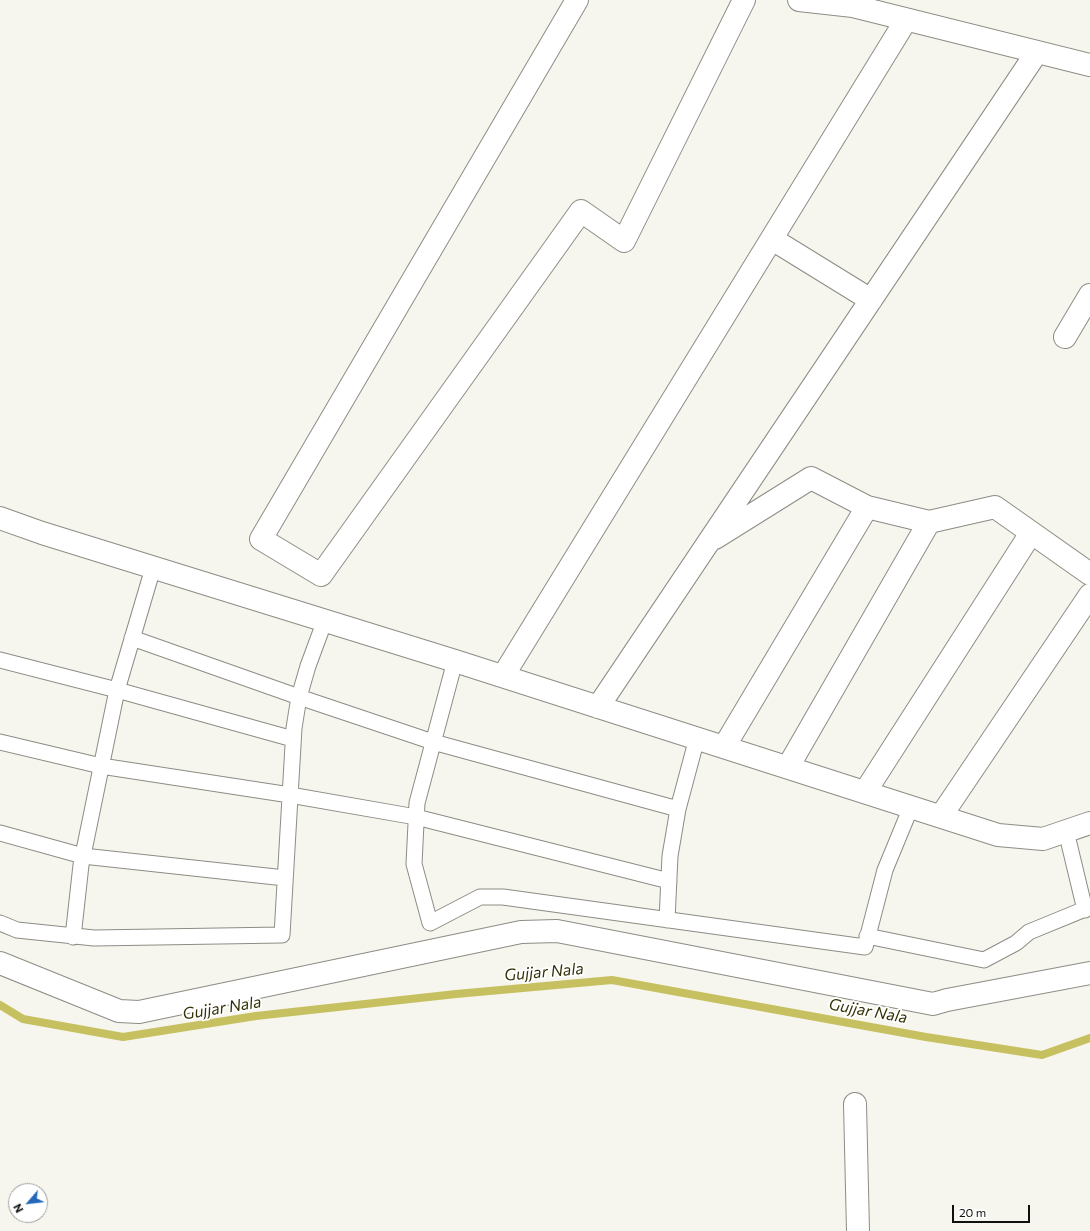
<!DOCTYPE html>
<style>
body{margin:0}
#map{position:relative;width:1090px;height:1231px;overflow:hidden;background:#f6f6ee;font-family:Commissioner,sans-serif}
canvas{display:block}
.north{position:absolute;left:8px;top:1183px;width:40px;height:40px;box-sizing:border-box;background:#fff;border:1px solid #9f9f9f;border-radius:50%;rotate:242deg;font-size:11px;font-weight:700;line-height:16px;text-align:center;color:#10100e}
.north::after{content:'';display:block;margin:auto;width:14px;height:18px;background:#2368b9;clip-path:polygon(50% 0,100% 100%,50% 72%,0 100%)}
.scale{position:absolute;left:952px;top:1205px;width:78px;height:18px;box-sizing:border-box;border:2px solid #10100e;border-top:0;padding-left:5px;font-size:12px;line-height:14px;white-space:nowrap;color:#10100e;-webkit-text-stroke:3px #fff;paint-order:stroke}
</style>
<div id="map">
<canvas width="1090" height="1231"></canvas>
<div class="north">N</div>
<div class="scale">20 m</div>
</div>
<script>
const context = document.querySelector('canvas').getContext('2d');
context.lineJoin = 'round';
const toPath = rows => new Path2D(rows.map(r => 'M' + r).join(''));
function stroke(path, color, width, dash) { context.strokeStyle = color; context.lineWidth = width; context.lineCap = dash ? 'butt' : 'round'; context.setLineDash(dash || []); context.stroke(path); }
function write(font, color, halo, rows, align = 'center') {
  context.font = font + ' Commissioner,sans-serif'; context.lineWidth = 3.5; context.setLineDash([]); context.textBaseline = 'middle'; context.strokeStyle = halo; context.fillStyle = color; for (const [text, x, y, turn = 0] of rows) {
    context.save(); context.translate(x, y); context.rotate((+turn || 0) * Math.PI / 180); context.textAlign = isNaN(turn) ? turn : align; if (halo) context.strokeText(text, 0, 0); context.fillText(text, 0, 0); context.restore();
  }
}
stroke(toPath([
 [0,1005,23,1019,123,1037,256,1016,456,994,612,980,926,1037,1042,1055,1090,1038]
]), '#c7c060', 8);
const service = toPath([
 [132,638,299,697,433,742,678,809],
 [0,660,117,690,293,739],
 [455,661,417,803,414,864,430,923,480,897,503,897,865,947,885,870,911,807],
 [0,742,101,766,290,795,416,817,669,881],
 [1066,831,1085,910],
 [0,833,83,856,285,878],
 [667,920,670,856,678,809,697,738],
 [0,923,17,930,94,938,282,935,294,728,299,697,308,666,325,620],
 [867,936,984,960,1016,943,1029,932,1090,907],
 [73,937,81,865,117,690,153,568]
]);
const minor = toPath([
 [577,0,261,539,321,575,581,211,624,241,744,0],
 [799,0,853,6,1090,65],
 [772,239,871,300],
 [1065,337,1090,295],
 [0,518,42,533,455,661,998,835,1043,839,1090,823],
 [715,538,811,478,867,507],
 [503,676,906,20],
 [598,707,1037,52],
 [724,747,867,507,929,522],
 [788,767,929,522,995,507,1090,574],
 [865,792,1031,533],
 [941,816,1090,595],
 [0,963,119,1011,139,1012,521,932,557,931,933,1004,947,1000,1090,973],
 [855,1104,858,1231]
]);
stroke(service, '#8d8c85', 17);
stroke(minor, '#8d8c85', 24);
stroke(service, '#fff', 15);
stroke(minor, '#fff', 22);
write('italic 16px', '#353207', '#fff', [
 ["Gujjar Nala",544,972,-5],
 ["Gujjar Nala",222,1008,-9],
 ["Gujjar Nala",868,1011,10]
]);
</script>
